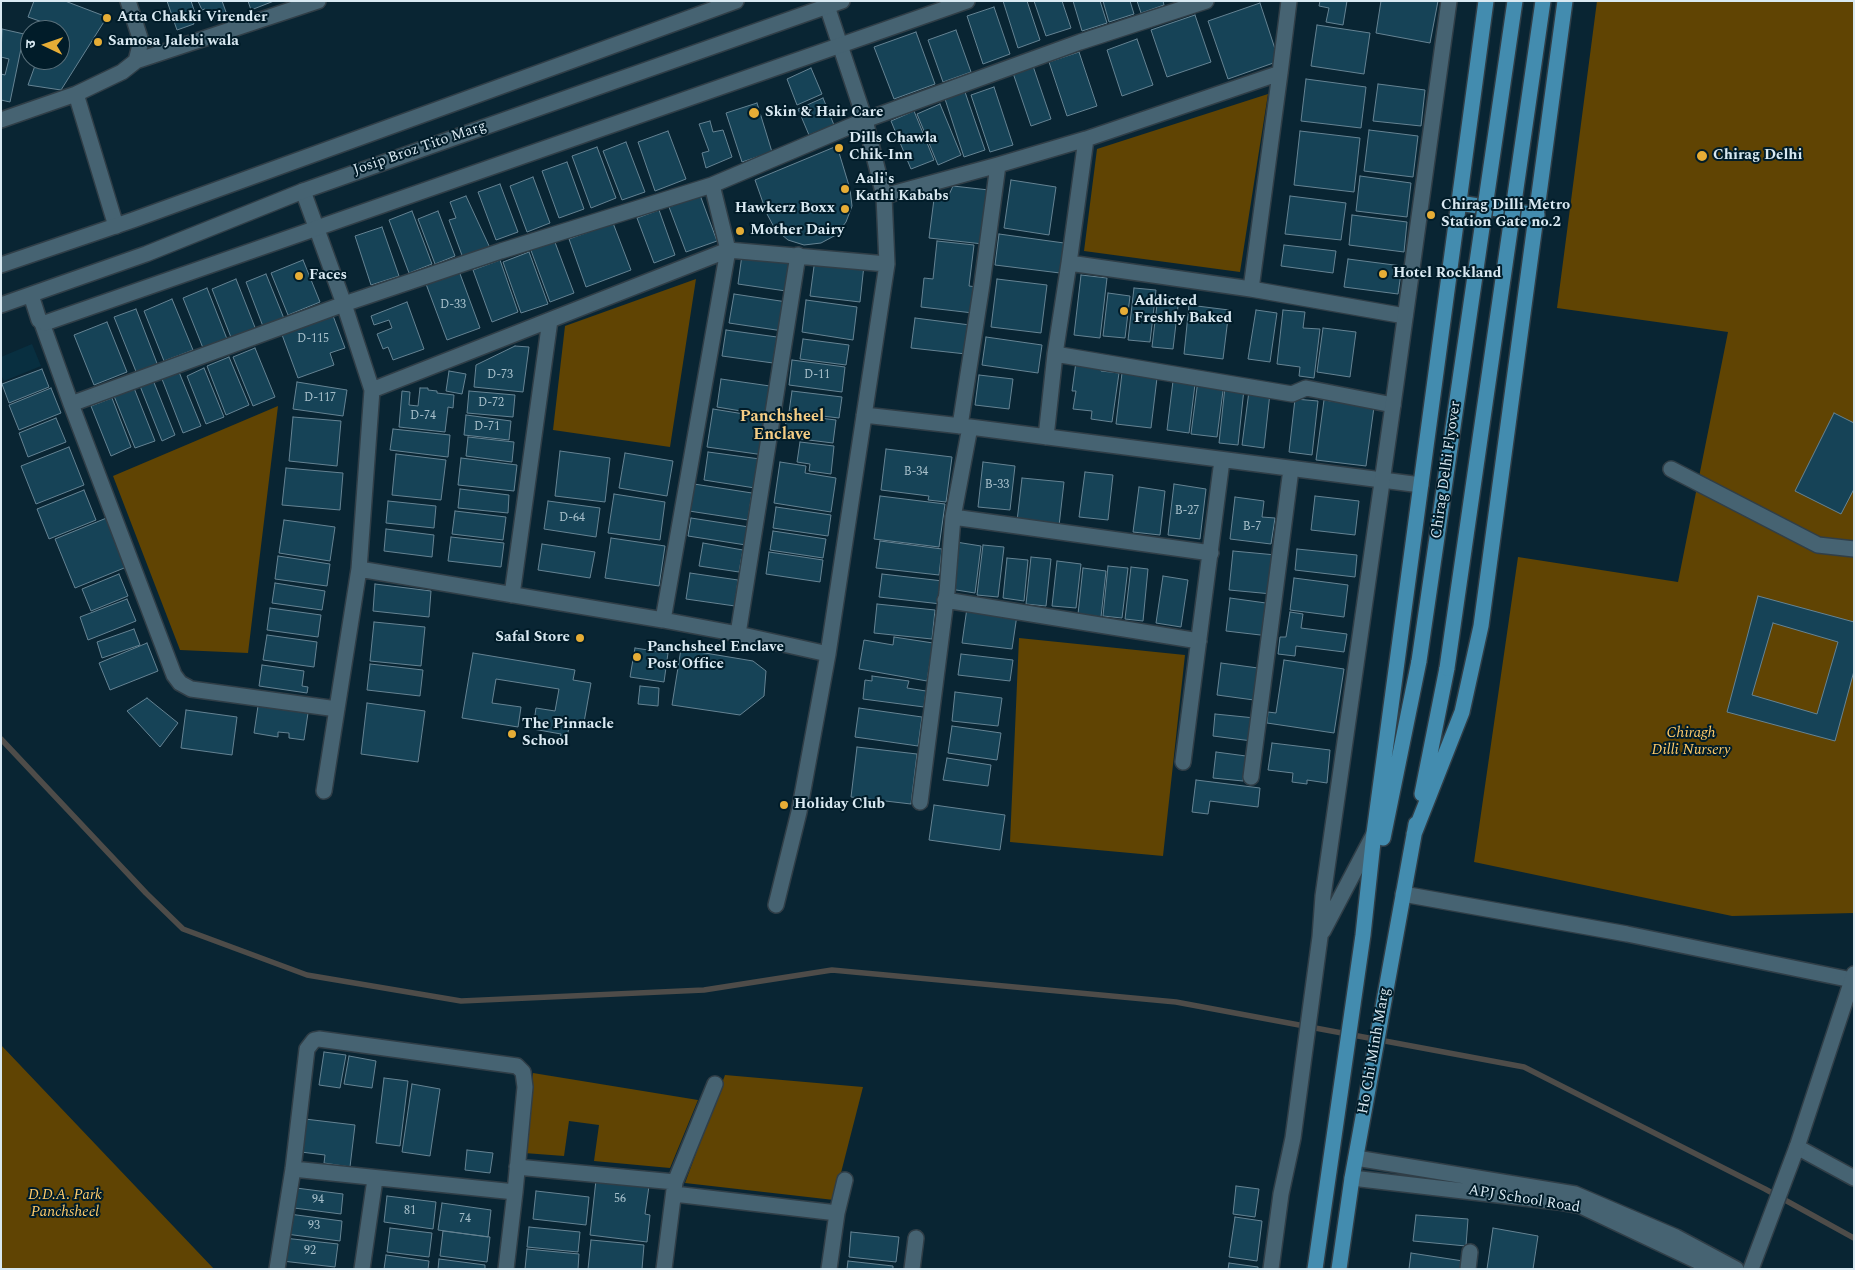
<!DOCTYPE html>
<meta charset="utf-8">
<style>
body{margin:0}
#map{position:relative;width:1855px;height:1270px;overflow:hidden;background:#092533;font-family:Spectral,"Noto Sans Devanagari",serif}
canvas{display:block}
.frame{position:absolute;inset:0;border:2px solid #d9e9f2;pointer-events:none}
.north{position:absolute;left:20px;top:20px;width:50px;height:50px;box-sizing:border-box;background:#011c29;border:1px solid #576e79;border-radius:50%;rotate:273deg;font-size:14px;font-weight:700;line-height:20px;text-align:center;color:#d9e9f2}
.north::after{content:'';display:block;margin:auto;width:18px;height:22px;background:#e6ad36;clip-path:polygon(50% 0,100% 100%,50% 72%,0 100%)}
</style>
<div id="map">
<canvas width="1855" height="1270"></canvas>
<div class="frame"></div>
<div class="north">उ</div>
</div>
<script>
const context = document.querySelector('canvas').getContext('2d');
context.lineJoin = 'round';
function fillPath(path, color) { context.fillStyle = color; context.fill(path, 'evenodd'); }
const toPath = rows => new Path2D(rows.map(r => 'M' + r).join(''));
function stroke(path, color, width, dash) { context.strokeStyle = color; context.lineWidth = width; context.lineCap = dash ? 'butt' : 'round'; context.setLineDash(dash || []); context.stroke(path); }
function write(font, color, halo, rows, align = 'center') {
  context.font = font + ' Spectral,serif'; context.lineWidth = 4; context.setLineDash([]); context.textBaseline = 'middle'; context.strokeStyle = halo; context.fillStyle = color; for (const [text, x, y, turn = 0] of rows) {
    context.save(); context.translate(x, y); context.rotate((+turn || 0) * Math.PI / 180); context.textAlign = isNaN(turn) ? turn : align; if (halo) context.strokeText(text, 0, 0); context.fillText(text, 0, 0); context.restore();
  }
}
fillPath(toPath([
 [32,344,41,366,4,381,1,375,1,357]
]), '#082f40');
fillPath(toPath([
 [1597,1,1854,1,1854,913,1732,916,1474,862,1518,557,1678,582,1728,332,1557,308],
 [1268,94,1240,272,1084,251,1097,149],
 [696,279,670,447,553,430,565,326],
 [278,406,248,653,180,650,113,476],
 [1019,638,1185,655,1163,856,1010,842],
 [1,1045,214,1269,1,1269],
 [533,1073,698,1100,670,1168,594,1161,599,1125,569,1121,564,1156,524,1153],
 [725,1075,863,1087,834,1200,685,1183]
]), '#604403');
stroke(toPath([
 [1,739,146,893,183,929,307,975,461,1001,704,990,832,970,1176,1002,1524,1067,1765,1189,1854,1238]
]), '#4e4c49', 5.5);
const building = toPath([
 [34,1,65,1,107,17,61,90,28,85,37,60,60,60,60,30,49,30,51,25,28,17,34,1],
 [167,1,191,1,195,13,190,14,194,24,177,30,167,1],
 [198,1,222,1,226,12,209,19,205,9,202,10,198,1],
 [248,1,274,1,251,10,248,1],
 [1003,1,1027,1,1040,40,1018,48,1003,1],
 [1034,1,1062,1,1071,28,1046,36,1034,1],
 [1073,1,1100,1,1107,23,1082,31,1073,1],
 [1103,1,1130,1,1134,14,1109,22,1103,1],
 [1137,1,1163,1,1164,5,1141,13,1137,1],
 [1320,1,1347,1,1343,25,1326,22,1329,8,1319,6,1320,1],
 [1381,1,1438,1,1430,43,1376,33,1381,1],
 [1260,3,1279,61,1228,79,1208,21,1260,3],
 [994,7,1010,54,983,64,967,16,994,7],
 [1195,15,1211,62,1167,77,1151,30,1195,15],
 [1317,25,1370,33,1364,74,1311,66,1317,25],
 [2,29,24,34,10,102,1,100,1,74,5,75,9,59,1,57,2,29],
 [956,30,971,72,943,82,928,40,956,30],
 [916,32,935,84,894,99,874,47,916,32],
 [1137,39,1153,85,1122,96,1107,50,1137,39],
 [1079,52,1097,106,1067,116,1049,62,1079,52],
 [1033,66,1051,119,1031,126,1013,73,1033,66],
 [811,68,822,94,797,105,787,79,811,68],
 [1306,79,1366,87,1361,128,1301,121,1306,79],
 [1378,84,1425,90,1421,126,1373,121,1378,84],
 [994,87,1013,145,990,152,971,95,994,87],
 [965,92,985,150,964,157,945,99,965,92],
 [823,98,834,125,809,135,798,109,823,98],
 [757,103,772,152,742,162,726,113,757,103],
 [940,104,961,155,938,165,917,114,940,104],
 [914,111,934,160,911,169,891,121,914,111],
 [710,121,713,132,723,130,732,157,706,168,702,153,709,151,699,124,710,121],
 [1369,130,1418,136,1413,177,1364,171,1369,130],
 [668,131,686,179,655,191,638,142,668,131],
 [1300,131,1360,138,1354,192,1294,185,1300,131],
 [626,142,645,192,622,200,603,151,626,142],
 [837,146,850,189,852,206,846,222,836,235,821,243,804,245,788,240,775,229,767,214,755,180,837,146],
 [597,147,616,198,591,208,572,156,597,147],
 [567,162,584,209,559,218,542,171,567,162],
 [1360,176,1411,183,1407,217,1356,211,1360,176],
 [533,177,550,223,527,232,510,186,533,177],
 [1011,180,1056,187,1049,235,1004,228,1011,180],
 [500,184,518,232,496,240,478,192,500,184],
 [953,186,989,190,983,244,929,238,934,199,948,197,953,186],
 [700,195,717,241,686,252,669,207,700,195],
 [466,196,490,248,463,258,449,220,456,218,450,202,466,196],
 [1290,196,1346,203,1341,240,1285,234,1290,196],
 [659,210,675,255,654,263,637,218,659,210],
 [412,211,432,264,409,273,389,220,412,211],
 [438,211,455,256,435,264,418,219,438,211],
 [1352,215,1407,222,1404,252,1349,245,1352,215],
 [613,223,631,270,586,287,569,239,613,223],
 [382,227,399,276,371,285,355,236,382,227],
 [999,234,1064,243,1060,273,995,265,999,234],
 [553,237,574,293,550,302,529,245,553,237],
 [937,241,974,245,969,286,977,287,973,313,921,307,924,278,933,279,937,241],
 [1284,245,1336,251,1333,273,1281,266,1284,245],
 [529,252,548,304,521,313,503,262,529,252],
 [742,255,791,263,786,291,738,284,742,255],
 [815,259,864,265,860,302,810,296,815,259],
 [1348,259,1402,266,1398,294,1344,287,1348,259],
 [303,260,320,302,288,315,271,273,303,260],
 [500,260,518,312,492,322,473,270,500,260],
 [459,271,480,328,447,340,426,284,459,271],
 [266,274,285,321,264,329,246,282,266,274],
 [1081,275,1107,278,1100,338,1074,335,1081,275],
 [236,279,256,330,232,340,212,289,236,279],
 [997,279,1047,285,1041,333,991,327,997,279],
 [207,288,227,339,203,348,183,298,207,288],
 [1134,288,1156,290,1150,342,1128,340,1134,288],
 [1108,293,1130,296,1125,338,1103,336,1108,293],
 [734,294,787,302,783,331,729,323,734,294],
 [1158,296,1179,298,1173,349,1152,347,1158,296],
 [172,299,193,350,164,361,144,311,172,299],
 [806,300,857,307,853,340,802,332,806,300],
 [407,302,424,349,393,360,388,347,383,349,377,334,392,328,389,320,374,325,371,316,407,302],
 [1189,305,1229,310,1223,359,1184,354,1189,305],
 [136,309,158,366,137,374,114,317,136,309],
 [1256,310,1277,313,1270,362,1248,359,1256,310],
 [1283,310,1305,312,1303,328,1320,329,1314,378,1299,376,1300,367,1277,364,1283,310],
 [332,313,345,348,330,353,334,365,298,378,281,332,332,313],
 [915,318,970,325,966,354,911,348,915,318],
 [107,322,127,372,94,385,74,335,107,322],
 [1323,328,1356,332,1350,377,1317,372,1323,328],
 [726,330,777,337,773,363,722,356,726,330],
 [986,337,1042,345,1038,373,982,365,986,337],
 [803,339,849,345,846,365,800,359,803,339],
 [515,346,529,347,523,392,474,387,476,365,515,346],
 [255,348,275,397,253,406,233,357,255,348],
 [229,357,249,405,226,415,207,366,229,357],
 [792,360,845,367,842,392,789,385,792,360],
 [1076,362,1102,365,1101,371,1119,373,1112,422,1091,419,1092,411,1073,409,1076,391,1072,391,1076,362],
 [204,368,224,417,206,424,187,376,204,368],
 [42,369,49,387,9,403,2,384,42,369],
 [449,371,466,374,462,394,446,391,449,371],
 [179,372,201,426,183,433,162,379,179,372],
 [1122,373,1157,378,1151,428,1116,424,1122,373],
 [979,375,1013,379,1009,409,975,405,979,375],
 [721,379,770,386,765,415,717,407,721,379],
 [153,380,175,435,162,441,140,386,153,380],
 [1198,380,1224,383,1217,437,1191,434,1198,380],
 [1173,381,1195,384,1189,433,1167,430,1173,381],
 [297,382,347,390,343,416,293,409,297,382],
 [1225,387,1244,389,1238,445,1219,443,1225,387],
 [51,388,61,413,19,430,9,405,51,388],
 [134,388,155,441,135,448,114,396,134,388],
 [420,388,428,388,428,390,437,391,437,393,454,395,453,408,448,407,445,432,399,427,402,391,410,392,409,405,418,406,420,388],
 [469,391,515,395,513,417,467,413,469,391],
 [792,391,842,397,839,418,789,412,792,391],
 [1249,391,1270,393,1264,448,1242,445,1249,391],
 [112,398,131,447,111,456,91,406,112,398],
 [1295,399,1318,401,1312,455,1289,452,1295,399],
 [1324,400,1374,407,1366,466,1316,460,1324,400],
 [713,409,769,418,764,455,707,447,713,409],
 [1834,413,1854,423,1854,489,1841,514,1795,491,1834,413],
 [787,414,836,420,833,443,784,437,787,414],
 [466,415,511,421,509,440,464,435,466,415],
 [293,417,341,421,337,466,289,461,293,417],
 [56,418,66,442,28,457,19,433,56,418],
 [393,429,450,435,448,457,390,450,393,429],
 [468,437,514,442,512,462,466,456,468,437],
 [800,442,834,446,831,474,809,471,810,464,797,462,800,442],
 [69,447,84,485,36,504,21,466,69,447],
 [886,449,952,457,946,502,928,500,929,496,881,490,886,449],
 [560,451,610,458,605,502,555,496,560,451],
 [708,452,760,459,755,488,704,480,708,452],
 [625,453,673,461,667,496,619,488,625,453],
 [396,454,446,460,441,500,392,495,396,454],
 [461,458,517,465,514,491,458,485,461,458],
 [780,462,806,466,805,473,836,478,831,512,774,503,780,462],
 [983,462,1015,466,1010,510,978,507,983,462],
 [286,468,343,473,340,510,282,505,286,468],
 [1085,472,1113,475,1108,520,1079,517,1085,472],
 [1022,478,1064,482,1059,526,1017,521,1022,478],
 [694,484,752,493,748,520,689,511,694,484],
 [1174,484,1206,489,1200,539,1168,535,1174,484],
 [1139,487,1165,491,1160,535,1133,532,1139,487],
 [460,489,509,495,508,513,458,508,460,489],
 [84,490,96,520,49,539,37,509,84,490],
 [614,494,665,502,660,540,608,533,614,494],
 [880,496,945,504,939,547,874,539,880,496],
 [1315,496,1359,501,1355,535,1311,530,1315,496],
 [1235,497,1264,501,1262,517,1275,518,1271,544,1230,539,1235,497],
 [388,501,436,506,434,528,386,523,388,501],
 [548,501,600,508,596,537,544,529,548,501],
 [776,507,831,515,828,536,773,528,776,507],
 [455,511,506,517,503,540,452,534,455,511],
 [109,517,129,566,75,588,55,539,109,517],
 [691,518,749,527,746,545,688,536,691,518],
 [284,520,335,527,330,561,279,553,284,520],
 [386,529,434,535,432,557,384,551,386,529],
 [773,531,826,539,823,558,770,550,773,531],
 [451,537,504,543,501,567,448,561,451,537],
 [611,538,665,546,659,586,605,578,611,538],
 [880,541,942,549,939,575,876,568,880,541],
 [956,542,981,546,975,593,950,589,956,542],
 [703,543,743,550,739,572,699,566,703,543],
 [542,544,595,552,590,578,538,570,542,544],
 [983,545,1004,547,998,597,977,595,983,545],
 [1297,549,1357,555,1355,577,1295,570,1297,549],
 [1233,551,1276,555,1272,594,1229,590,1233,551],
 [769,552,823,560,820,582,766,574,769,552],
 [278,556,330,564,327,586,275,579,278,556],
 [1031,557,1051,559,1046,606,1026,604,1031,557],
 [1007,558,1028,560,1024,601,1003,598,1007,558],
 [1057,561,1081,564,1076,608,1052,606,1057,561],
 [1108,566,1128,568,1122,618,1103,616,1108,566],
 [1131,567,1148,569,1143,621,1125,619,1131,567],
 [1083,568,1106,571,1101,617,1078,614,1083,568],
 [690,573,738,580,735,606,686,599,690,573],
 [119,574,128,596,91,611,82,589,119,574],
 [882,574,943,581,941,604,879,597,882,574],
 [1163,576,1188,580,1181,627,1156,623,1163,576],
 [1294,578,1348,585,1344,617,1290,610,1294,578],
 [275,583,325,591,322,610,272,603,275,583],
 [375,584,431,591,429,617,373,611,375,584],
 [1758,596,1854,622,1854,671,1835,741,1727,712,1758,596],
 [1773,623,1838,642,1817,714,1752,695,1773,623],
 [1230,598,1273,604,1269,636,1226,631,1230,598],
 [127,599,136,621,88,640,80,617,127,599],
 [877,604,935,610,932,639,874,633,877,604],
 [270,608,321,615,318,637,267,630,270,608],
 [967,608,1017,615,1012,649,962,643,967,608],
 [1290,612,1303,614,1301,628,1347,634,1344,652,1296,646,1295,656,1278,654,1280,637,1286,637,1290,612],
 [374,622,425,627,421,666,370,661,374,622],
 [134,629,140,645,102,658,97,642,134,629],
 [267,635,317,642,314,667,263,660,267,635],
 [894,637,933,643,927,681,859,669,864,640,893,645,894,637],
 [147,643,158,671,110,690,99,663,147,643],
 [635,648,668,653,664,682,630,677,635,648],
 [681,649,753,661,766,671,764,696,740,715,672,705,681,649],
 [473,653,575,670,573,680,591,683,583,728,569,726,567,739,560,738,561,734,533,729,536,708,555,711,559,689,496,679,492,703,521,707,518,727,462,718,473,653],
 [961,654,1013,660,1010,681,958,675,961,654],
 [1284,660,1344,669,1334,733,1267,723,1268,712,1276,713,1284,660],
 [1221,663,1258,668,1254,700,1217,695,1221,663],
 [370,664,423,670,420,696,367,690,370,664],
 [262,665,304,671,302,686,308,687,307,693,259,686,262,665],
 [872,676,909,681,907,688,926,691,924,707,863,699,865,680,872,681,872,676],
 [640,686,659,688,658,706,638,704,640,686],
 [955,692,1002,698,998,726,952,721,955,692],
 [147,698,178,723,160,747,127,711,147,698],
 [367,703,425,711,418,762,361,754,367,703],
 [258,706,308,713,304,740,289,738,289,733,278,732,278,737,254,733,258,706],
 [859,708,922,717,918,746,855,737,859,708],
 [186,710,237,717,232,755,181,748,186,710],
 [1215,714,1255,718,1252,741,1213,736,1215,714],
 [952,726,1001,733,997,760,948,753,952,726],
 [1272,743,1330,750,1327,783,1307,780,1307,784,1292,782,1293,773,1268,770,1272,743],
 [857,747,917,754,911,804,851,797,857,747],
 [1216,752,1246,756,1243,781,1213,778,1216,752],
 [947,758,991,765,988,786,943,780,947,758],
 [1196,780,1260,788,1258,807,1210,801,1208,814,1192,812,1196,780],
 [934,805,1005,815,1000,850,929,840,934,805],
 [324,1052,346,1055,340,1088,319,1085,324,1052],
 [349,1056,376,1061,372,1088,344,1084,349,1056],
 [384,1078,408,1081,400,1146,376,1143,384,1078],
 [412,1084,440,1089,430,1156,402,1152,412,1084],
 [305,1119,355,1125,350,1167,324,1163,325,1155,301,1152,305,1119],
 [467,1150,493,1153,490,1173,465,1170,467,1150],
 [596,1180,649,1186,645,1214,650,1215,647,1242,590,1235,596,1180],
 [1236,1186,1259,1189,1255,1217,1233,1214,1236,1186],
 [296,1188,343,1194,341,1214,294,1208,296,1188],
 [536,1191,589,1197,586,1225,533,1219,536,1191],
 [387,1196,436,1202,433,1229,384,1222,387,1196],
 [442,1203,491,1210,488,1237,438,1230,442,1203],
 [289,1214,342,1221,340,1241,286,1234,289,1214],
 [1416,1215,1468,1219,1466,1246,1413,1241,1416,1215],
 [1235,1217,1262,1221,1257,1261,1229,1257,1235,1217],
 [529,1227,580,1232,578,1252,527,1247,529,1227],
 [390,1228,432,1233,429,1257,387,1252,390,1228],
 [1493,1228,1538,1236,1533,1269,1487,1269,1493,1228],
 [443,1231,490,1237,487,1262,440,1256,443,1231],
 [851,1232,899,1237,896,1262,849,1257,851,1232],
 [284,1238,338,1244,335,1267,282,1261,284,1238],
 [591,1240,644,1245,642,1269,588,1269,591,1240],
 [527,1249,579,1254,578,1269,525,1269,527,1249],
 [1411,1253,1463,1261,1462,1269,1409,1269,1411,1253],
 [386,1255,429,1261,428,1269,384,1269,386,1255],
 [439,1259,485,1265,485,1269,438,1269,439,1259],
 [848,1261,893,1266,893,1269,847,1269,848,1261],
 [1229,1263,1258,1267,1258,1269,1228,1269,1229,1263]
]);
fillPath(building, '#164357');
stroke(building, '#658393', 1);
const street = toPath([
 [136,61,318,1],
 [1280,73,1289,1],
 [76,94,122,72,136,61,141,41,128,1],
 [1,120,76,94,116,226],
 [1086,139,1280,73,1251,289,1405,316],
 [303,191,344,304,372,390,728,250,887,264],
 [884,196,998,165,1086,139,1069,263,1055,354,1046,437],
 [1069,263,1251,289],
 [42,323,71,404,174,675,180,683,191,689,337,709],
 [1055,354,1292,394,1306,388,1393,405],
 [372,390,359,569,663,620],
 [71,404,344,304,501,251,712,185],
 [864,415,970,427,1421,485],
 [960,426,982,284,998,165],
 [1671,469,1818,545,1854,549],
 [953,517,1211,553],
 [512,595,550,320],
 [945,600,1199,641],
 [738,634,798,255],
 [828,654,738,634,663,620,728,250,712,185,865,120,1080,42,1206,1],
 [1183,762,1222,460],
 [1251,777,1291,469],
 [324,791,359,569],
 [920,802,947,592,953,517,970,427],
 [1403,894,1627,934,1852,980],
 [776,905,799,812,828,654,887,264,884,196,865,120,827,6],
 [1797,1147,1854,1178],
 [517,1167,675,1182,664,1269],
 [293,1169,515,1192],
 [675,1182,715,1084],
 [674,1194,837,1213],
 [277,1269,293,1169,307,1049,314,1040,319,1039,517,1066,523,1072,525,1087,515,1192,506,1269],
 [362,1269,375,1179],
 [829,1269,837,1213,845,1180],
 [912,1269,916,1238],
 [1468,1269,1470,1252]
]);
const secondary = toPath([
 [1,265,133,220,736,1],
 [31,295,39,320,45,323,967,1],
 [1,305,146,254,303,191,842,1],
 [1323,931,1374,834],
 [1356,1158,1575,1194,1676,1237,1736,1269],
 [1352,1178,1558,1202,1581,1206,1714,1269],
 [1271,1269,1281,1194,1293,1138,1320,937,1323,896,1393,405,1449,1],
 [1751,1269,1797,1147,1854,974]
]);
const primary = toPath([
 [1459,203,1537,215],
 [1422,794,1447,668],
 [1414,834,1462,712,1481,626,1565,1],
 [1383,838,1419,661],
 [1315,1269,1363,935,1374,833,1486,1],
 [1339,1269,1352,1178,1416,824]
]);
stroke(street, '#303e47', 18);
stroke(secondary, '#303e47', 18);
stroke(primary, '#303e47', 18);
stroke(street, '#466372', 15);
stroke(secondary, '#466372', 15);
stroke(primary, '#438caf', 15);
const primaryBridge = toPath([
 [1419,661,1515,1],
 [1447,668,1543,1]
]);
stroke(primaryBridge, '#303e47', 18, []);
stroke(primaryBridge, '#438caf', 15);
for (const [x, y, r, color] of [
 [107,18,5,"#e6ad36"],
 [98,42,5,"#e6ad36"],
 [754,113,6,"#e6ad36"],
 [839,148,5,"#e6ad36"],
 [1702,156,6,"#e6ad36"],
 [845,189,5,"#e6ad36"],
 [845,209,5,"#e6ad36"],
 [1431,215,5,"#e6ad36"],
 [740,231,5,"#e6ad36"],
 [1383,274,5,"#e6ad36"],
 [299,276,5,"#e6ad36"],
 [1124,311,5,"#e6ad36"],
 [580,638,5,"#e6ad36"],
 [637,657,5,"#e6ad36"],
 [512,734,5,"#e6ad36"],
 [784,805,5,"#e6ad36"]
]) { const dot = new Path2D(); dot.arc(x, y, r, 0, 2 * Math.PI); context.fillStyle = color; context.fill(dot); stroke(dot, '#011c29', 2); }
write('12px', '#a8c0cb', null, [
 ["D-33",453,306],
 ["D-115",313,340],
 ["D-73",500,376],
 ["D-11",817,376],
 ["D-117",320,399],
 ["D-72",491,404],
 ["D-74",423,417],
 ["D-71",487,428],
 ["B-34",916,473],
 ["B-33",997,486],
 ["B-27",1187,512],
 ["D-64",572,519],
 ["B-7",1252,528],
 ["56",620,1200],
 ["94",318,1201],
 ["81",410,1212],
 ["74",465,1220],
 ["93",314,1227],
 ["92",310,1252]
]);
write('bold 15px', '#d9e9f2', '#011c29', [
 ["Atta Chakki Virender",117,18],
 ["Samosa Jalebi wala",108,42],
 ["Skin & Hair Care",765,113],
 ["Dills Chawla",849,139],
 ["Chik-Inn",849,156],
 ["Chirag Delhi",1713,156],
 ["Aali's",855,180],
 ["Kathi Kababs",855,197],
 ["Chirag Dilli Metro",1441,206],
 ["Station Gate no.2",1441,223],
 ["Hawkerz Boxx",835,209,"right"],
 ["Mother Dairy",750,231],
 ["Hotel Rockland",1393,274],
 ["Faces",309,276],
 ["Addicted",1134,302],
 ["Freshly Baked",1134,319],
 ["Safal Store",570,638,"right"],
 ["Panchsheel Enclave",647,648],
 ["Post Office",647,665],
 ["The Pinnacle",522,725],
 ["School",522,742],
 ["Holiday Club",794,805]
], 'left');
write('15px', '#d9e9f2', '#011c29', [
 ["Josip Broz Tito Marg",420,149,-19],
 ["Chirag Delhi Flyover",1447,470,-82],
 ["Ho Chi Minh Marg",1375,1051,-80],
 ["APJ School Road",1524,1200,9]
]);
write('italic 15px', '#ffcb6a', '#011c29', [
 ["Chiragh",1691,734],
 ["Dilli Nursery",1691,751],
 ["D.D.A. Park",65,1196],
 ["Panchsheel",65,1213]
]);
write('bold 16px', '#f4cd85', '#011c29', [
 ["Panchsheel",782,418],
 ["Enclave",782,436]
]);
</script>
